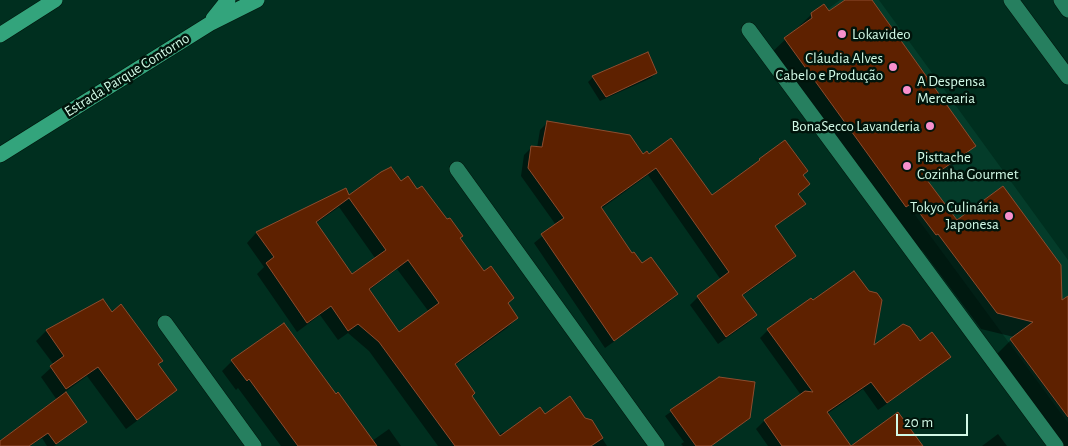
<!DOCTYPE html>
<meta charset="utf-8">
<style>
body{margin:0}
#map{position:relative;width:1068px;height:446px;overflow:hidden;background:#002f1f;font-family:"Alegreya Sans",sans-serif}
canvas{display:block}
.scale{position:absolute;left:896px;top:414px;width:72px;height:22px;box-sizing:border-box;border:2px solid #d1f9e6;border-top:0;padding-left:6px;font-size:15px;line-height:18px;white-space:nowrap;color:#d1f9e6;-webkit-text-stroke:4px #00140b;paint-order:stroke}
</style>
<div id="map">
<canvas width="1068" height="446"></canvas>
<div class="scale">20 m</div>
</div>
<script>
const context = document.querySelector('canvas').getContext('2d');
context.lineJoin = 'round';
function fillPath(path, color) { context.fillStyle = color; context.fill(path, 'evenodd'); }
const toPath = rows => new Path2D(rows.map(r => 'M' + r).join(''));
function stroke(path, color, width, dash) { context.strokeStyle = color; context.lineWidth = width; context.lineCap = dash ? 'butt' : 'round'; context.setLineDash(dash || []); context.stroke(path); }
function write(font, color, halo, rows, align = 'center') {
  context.font = font + ' "Alegreya Sans",sans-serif'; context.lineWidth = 5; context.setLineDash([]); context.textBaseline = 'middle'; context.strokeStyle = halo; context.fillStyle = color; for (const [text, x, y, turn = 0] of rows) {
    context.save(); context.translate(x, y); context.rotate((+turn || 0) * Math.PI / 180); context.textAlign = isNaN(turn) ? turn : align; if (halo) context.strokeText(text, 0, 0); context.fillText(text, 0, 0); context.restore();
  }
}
fillPath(toPath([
 [840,0,879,0,1068,260,1068,423,786,40]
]), '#043c2a');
fillPath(toPath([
 [856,0,871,0,974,146,958,162,927,183,956,222,1061,302,1068,298,1068,446,1064,446,995,356,1014,337,981,329,922,250,919,251,768,56,812,14,829,13],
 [648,54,656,73,651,78,600,101,588,82,593,77],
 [548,122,643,156,712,196,752,167,760,160,802,175,809,184,798,195,804,204,797,211,774,227,795,256,787,264,742,296,755,315,748,323,718,344,690,305,698,297,721,280,648,175,601,209,632,255,641,265,676,294,669,302,605,348,534,243,556,225,521,176,524,155,532,147,537,148,540,130],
 [401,183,417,191,458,238,517,318,507,328,454,366,471,396,498,435,503,432,505,434,545,415,584,419,591,421,607,446,438,446,369,351,348,333,338,340,320,315,297,332,257,274,264,267,247,243,256,233,345,190,349,196],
 [339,207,375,258,352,275,315,224],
 [397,269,429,312,399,333,368,291],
 [102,300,111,313,162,361,157,365,176,390,165,400,126,429,87,376,65,392,85,422,80,428,54,446,47,446,42,438,30,446,0,446,0,443,57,400,41,377,54,365,36,341,46,331],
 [768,330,872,348,920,342,949,357,941,365,878,410,863,389,827,414,850,446,768,446,756,429,764,421,801,395,760,338],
 [232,361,372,441,389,429,401,446,281,446,238,388,236,390,222,371],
 [719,378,749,418,711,446,683,446,681,444,684,442,665,416],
 [998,434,1007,446,982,446]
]), '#0007');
const building = toPath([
 [845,0,872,0,976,146,927,180,957,220,1003,186,1061,265,1062,300,1068,296,1068,417,1010,339,1033,322,997,313,938,234,936,235,912,203,906,207,784,38,812,18,811,13,824,4,829,11,845,0],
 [648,52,657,73,606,97,592,76,648,52],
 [547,121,630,135,643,154,647,151,649,154,671,138,712,195,760,160,759,159,785,140,808,171,803,175,810,184,798,194,806,204,775,226,796,256,742,295,757,315,726,337,697,296,729,272,656,168,601,207,632,253,634,252,642,263,651,257,678,294,614,341,541,234,564,218,528,168,531,146,542,147,547,121],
 [391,167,401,181,408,176,417,189,422,186,447,219,450,218,463,236,460,238,484,271,491,266,514,298,508,303,518,318,455,364,475,393,472,396,500,436,540,407,545,414,570,396,585,418,592,420,603,438,591,446,455,446,379,342,358,324,348,331,331,306,307,323,266,263,274,257,256,232,346,188,349,195,381,172,391,167],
 [349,198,386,250,352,274,316,222,349,198],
 [408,260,439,303,399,332,369,289,408,260],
 [854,271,869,291,877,293,882,300,874,345,903,324,910,327,920,341,932,332,951,357,887,403,871,382,827,412,851,446,898,412,923,446,782,446,764,420,805,391,813,392,767,329,811,298,813,300,854,271],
 [103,299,112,312,121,304,163,361,158,364,177,390,137,420,98,367,66,389,50,366,64,356,46,330,103,299],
 [284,323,336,394,338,392,377,446,298,446,249,379,247,381,231,360,284,323],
 [719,377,755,382,750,418,711,446,696,446,670,410,719,377],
 [66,392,87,422,56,444,48,433,29,446,0,446,0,441,66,392]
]);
fillPath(building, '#5e2100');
stroke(building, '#8d4c2e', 1);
const minor = toPath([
 [749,30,1056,446],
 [457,169,657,446],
 [165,323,254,446]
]);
const tertiary = toPath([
 [1011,0,1068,77],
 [1061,0,1068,10]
]);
const trunk = toPath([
 [213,19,228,0],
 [0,35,55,0],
 [0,155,211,23,257,0]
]);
stroke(minor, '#00140b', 16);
stroke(tertiary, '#00140b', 16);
stroke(trunk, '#00140b', 16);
stroke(minor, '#267f5f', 15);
stroke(tertiary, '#267f5f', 15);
stroke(trunk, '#33a47c', 15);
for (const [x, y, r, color] of [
 [842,34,5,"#f790cd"],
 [893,67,5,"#f790cd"],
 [907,90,5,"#f790cd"],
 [930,126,5,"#f790cd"],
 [907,166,5,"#f790cd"],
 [1009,216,5,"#f790cd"]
]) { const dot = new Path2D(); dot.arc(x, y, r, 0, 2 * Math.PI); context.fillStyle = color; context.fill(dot); stroke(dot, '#00140b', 2); }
write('15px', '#d1f9e6', '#00140b', [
 ["Lokavideo",852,34],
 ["Cláudia Alves",883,58,"right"],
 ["Cabelo e Produção",883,75,"right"],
 ["A Despensa",917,81],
 ["Mercearia",917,98],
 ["BonaSecco Lavanderia",920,126,"right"],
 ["Pisttache",917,157],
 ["Cozinha Gourmet",917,174],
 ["Tokyo Culinária",999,207,"right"],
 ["Japonesa",999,224,"right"]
], 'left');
write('15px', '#d1f9e6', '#00140b', [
 ["Estrada Parque Contorno",127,75,-32]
]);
</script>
